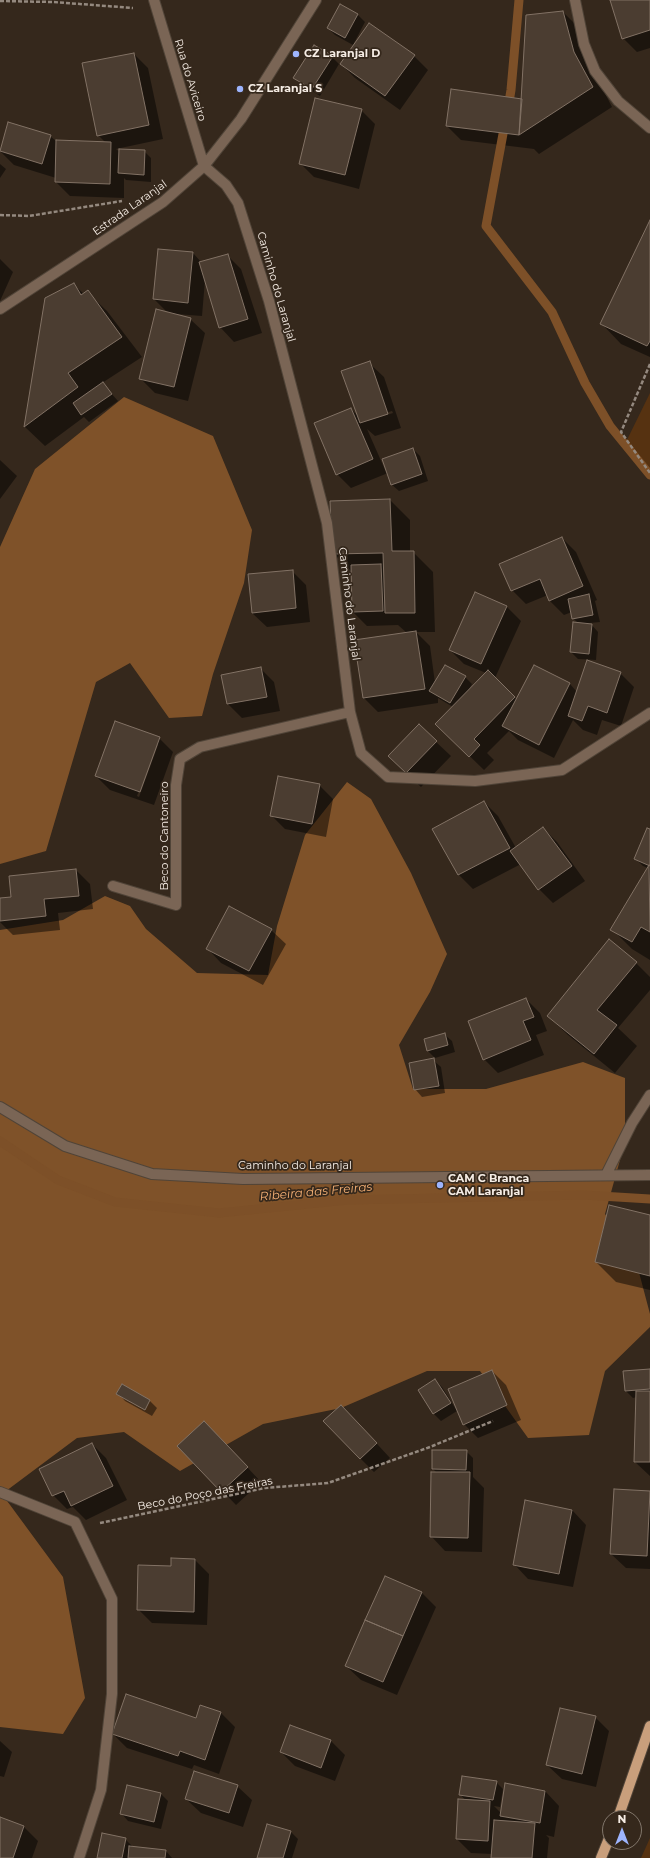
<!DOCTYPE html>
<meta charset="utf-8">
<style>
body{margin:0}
#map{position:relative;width:650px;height:1858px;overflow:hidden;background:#35281c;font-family:Montserrat,sans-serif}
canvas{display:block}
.north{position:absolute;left:602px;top:1810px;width:40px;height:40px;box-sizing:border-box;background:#35281c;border:1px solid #82776c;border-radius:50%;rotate:0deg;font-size:11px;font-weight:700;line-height:16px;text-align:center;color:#f6ede5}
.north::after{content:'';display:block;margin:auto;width:14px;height:18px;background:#9db4fd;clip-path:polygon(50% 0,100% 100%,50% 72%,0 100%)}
</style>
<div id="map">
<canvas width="650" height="1858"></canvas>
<div class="north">N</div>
</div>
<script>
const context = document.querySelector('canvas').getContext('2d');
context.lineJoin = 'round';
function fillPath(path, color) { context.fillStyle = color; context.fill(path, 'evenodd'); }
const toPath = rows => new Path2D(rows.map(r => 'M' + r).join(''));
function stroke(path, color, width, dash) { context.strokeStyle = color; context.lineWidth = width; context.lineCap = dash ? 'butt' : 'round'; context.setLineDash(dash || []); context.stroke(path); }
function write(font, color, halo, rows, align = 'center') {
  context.font = font + ' Montserrat,sans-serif'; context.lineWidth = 3.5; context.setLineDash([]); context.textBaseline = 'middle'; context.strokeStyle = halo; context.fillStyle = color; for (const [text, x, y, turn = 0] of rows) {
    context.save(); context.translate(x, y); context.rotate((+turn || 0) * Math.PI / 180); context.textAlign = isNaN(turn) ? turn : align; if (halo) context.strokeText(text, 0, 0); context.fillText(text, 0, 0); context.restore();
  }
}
fillPath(toPath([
 [650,393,650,472,624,446],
 [650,1838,650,1858,641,1858]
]), '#563211');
fillPath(toPath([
 [124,397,213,436,252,530,244,583,213,674,202,716,169,718,130,663,96,682,46,851,0,864,0,547,35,469],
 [347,782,371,799,411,873,447,954,430,992,399,1045,413,1089,486,1089,583,1062,625,1078,625,1142,605,1214,636,1261,650,1314,650,1327,605,1371,589,1435,528,1438,480,1371,427,1371,341,1408,263,1424,180,1471,124,1432,77,1438,2,1494,63,1577,85,1698,63,1734,0,1727,0,930,63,920,105,896,130,906,146,929,197,973,268,975,277,926,305,835]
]), '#7f5229');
fillPath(toPath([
 [611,0,650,0,650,48,637,52,623,38],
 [340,6,358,15,365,22,353,45,335,35,328,28],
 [563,12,583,32,594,72,612,107,539,154,534,149,461,140,447,126,522,100],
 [134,54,148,68,163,139,116,149,120,152,144,151,151,158,151,182,126,180,124,178,124,198,70,196,56,182,56,178,14,165,0,151,50,136,56,141,106,143,98,135],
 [414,56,428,70,400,110,355,78,341,64],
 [332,57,339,64,320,96,302,85,295,78],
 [361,110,375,124,359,189,314,177,300,163],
 [0,164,6,169,0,178],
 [650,222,650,357,621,344,602,324],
 [193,253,202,263,227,255,241,269,262,333,234,342,220,327,205,280,202,316,176,314,175,315,190,319,205,333,188,401,155,393,141,379,168,313,154,299],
 [0,259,13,272,0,301],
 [73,284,84,294,87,292,107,311,142,357,102,383,118,401,89,422,84,417,45,446,25,427,46,299],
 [369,363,384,377,401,428,375,436,367,429,386,472,413,449,420,456,428,481,399,491,391,484,388,473,351,488,337,474,351,409,359,417],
 [392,411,393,413,367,421,367,419],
 [0,460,17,476,0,499],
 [390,500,410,520,410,552,413,552,433,572,435,632,416,632,430,646,435,683,465,677,472,684,469,689,486,673,464,664,450,650,476,593,507,607,521,621,495,678,517,700,534,666,570,684,577,692,620,673,634,687,621,726,602,720,597,735,583,730,573,720,554,758,518,740,509,731,487,753,494,760,484,770,451,738,453,707,438,698,438,703,378,712,364,698,407,633,398,625,367,626,353,612,352,572,333,553],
 [562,538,576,552,597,600,595,601,600,622,590,623,598,632,596,660,578,659,571,652,579,624,573,618,572,612,564,615,550,601,548,595,526,604,512,590],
 [292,571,306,585,310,622,267,627,252,613],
 [260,668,274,682,280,711,242,718,228,704],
 [419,726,451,756,421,787,403,770],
 [159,738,173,752,154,805,110,790,96,776],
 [156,745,158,745,139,797,137,796],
 [319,785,333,799,326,837,285,829,271,815],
 [484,802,498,816,516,848,543,828,557,842,585,881,553,903,539,889,521,864,473,889,459,875,434,829],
 [650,830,650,960,632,949,612,929,648,868,643,866,636,859],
 [76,870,90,884,93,909,58,913,60,930,13,935,0,922,0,899,12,898],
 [271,930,286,944,263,985,221,963,207,948],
 [636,963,650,977,650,990,618,1028,637,1046,615,1073,568,1035,548,1016],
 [526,999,540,1013,547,1031,536,1035,544,1055,498,1073,484,1059],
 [444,1034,452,1041,455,1052,435,1058,428,1051,425,1040],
 [433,1060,441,1067,445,1093,422,1097,415,1089],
 [650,1216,650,1290,616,1282,596,1262],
 [650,1370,650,1476,635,1462,637,1397,633,1398,626,1391],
 [492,1371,506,1385,521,1420,478,1438,464,1424],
 [435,1380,442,1387,457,1411,441,1421,434,1414,419,1390],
 [122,1385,150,1401,157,1408,152,1416,125,1401,118,1393],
 [355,1420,390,1458,374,1472,360,1458],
 [218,1436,261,1482,236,1505,179,1446],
 [92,1444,106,1458,127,1500,86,1520,73,1507,67,1509,53,1495],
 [466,1451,473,1458,473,1477,484,1488,482,1552,445,1551,431,1536,437,1473,433,1469],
 [650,1492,650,1569,626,1568,611,1554],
 [572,1510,586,1525,573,1587,528,1579,514,1564],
 [195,1560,209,1574,207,1625,152,1623,138,1609,172,1567],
 [385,1577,422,1593,436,1607,397,1695,361,1680,346,1666],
 [201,1706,221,1713,235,1727,219,1774,194,1765,192,1769,127,1748,113,1734,196,1719],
 [595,1717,609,1731,596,1787,562,1779,547,1765],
 [291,1726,331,1741,345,1755,335,1781,295,1766,281,1752],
 [0,1741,12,1752,4,1777,0,1776],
 [496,1782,503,1789,500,1807,494,1806,501,1813,506,1784,545,1791,559,1806,554,1837,546,1835,549,1838,547,1858,492,1858,492,1854,471,1853,457,1839,466,1801,460,1794],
 [128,1786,161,1794,168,1801,161,1829,128,1821,121,1813],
 [237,1786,252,1800,243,1827,201,1813,186,1799],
 [0,1819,24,1827,38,1841,32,1858,0,1858],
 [291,1832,298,1839,292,1858,258,1858],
 [125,1839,133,1847,166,1851,172,1858,98,1858]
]), '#0007');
stroke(toPath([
 [508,108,511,90,519,0],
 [505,123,486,226,552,312,585,383,610,426,650,475],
 [0,1141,58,1180,115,1202,219,1213,348,1200,584,1195,650,1199]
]), '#7d5028', 9);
const building = toPath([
 [610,0,650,0,650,30,622,39,610,0],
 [340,4,358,14,345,38,327,28,340,4],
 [563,11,574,52,593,87,519,135,526,15,563,11],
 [369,23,415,55,385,96,340,64,369,23],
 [314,45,333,56,312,89,293,78,314,45],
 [134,53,149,125,97,136,82,63,134,53],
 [451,89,522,99,519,135,446,126,451,89],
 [315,98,362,109,345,175,299,164,315,98],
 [8,122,51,135,42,164,0,151,8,122],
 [56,140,111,142,110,184,55,182,56,140],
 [119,149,145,150,144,175,118,173,119,149],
 [650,220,650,341,647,346,600,324,650,220],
 [158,249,193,252,188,303,153,299,158,249],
 [228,254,248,319,219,328,199,262,228,254],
 [74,283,81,295,88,290,122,337,68,373,78,387,24,427,45,298,74,283],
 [156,309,191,318,174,387,139,379,156,309],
 [370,361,388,414,360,423,341,371,370,361],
 [103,382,112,394,81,415,73,403,103,382],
 [351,408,373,459,336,475,314,423,351,408],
 [413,448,422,474,391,485,382,459,413,448],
 [390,499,392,551,414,551,415,613,385,613,383,553,332,554,330,501,390,499],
 [562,537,583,586,549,601,540,579,511,591,499,564,562,537],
 [381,564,383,611,352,612,351,565,381,564],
 [293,570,296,608,252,613,248,574,293,570],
 [475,592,507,606,481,664,449,650,475,592],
 [589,594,593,615,572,619,568,599,589,594],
 [573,622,592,624,589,654,570,652,573,622],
 [416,631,425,689,363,698,354,640,416,631],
 [587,660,621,672,607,713,588,706,582,721,568,716,587,660],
 [445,665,466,676,450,703,429,691,445,665],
 [534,665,570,683,539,745,502,726,534,665],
 [261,667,267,697,227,704,221,675,261,667],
 [488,670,515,697,474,739,480,745,469,757,435,724,488,670],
 [115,721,160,737,140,792,95,776,115,721],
 [419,724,437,741,406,773,388,756,419,724],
 [278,776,320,784,312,824,270,816,278,776],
 [484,801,510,848,458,875,432,829,484,801],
 [543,827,572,866,538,890,510,851,543,827],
 [647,828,650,829,650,866,634,859,647,828],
 [649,865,650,932,641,927,632,942,610,930,649,865],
 [76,869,79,896,44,899,46,916,0,921,0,898,11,897,9,876,76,869],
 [229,906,272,929,249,971,206,949,229,906],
 [609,939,637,962,597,1010,617,1025,594,1054,547,1016,609,939],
 [526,998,534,1017,523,1021,531,1040,483,1060,468,1021,526,998],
 [445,1033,448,1045,427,1051,424,1039,445,1033],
 [434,1058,439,1086,414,1090,409,1063,434,1058],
 [609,1205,650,1215,650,1276,595,1262,609,1205],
 [650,1369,650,1389,625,1391,623,1371,650,1369],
 [492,1370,507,1405,463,1425,448,1389,492,1370],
 [435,1379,451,1403,433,1414,418,1390,435,1379],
 [122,1384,150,1400,145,1410,116,1394,122,1384],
 [636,1391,650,1391,650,1462,634,1462,636,1391],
 [341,1405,377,1443,360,1459,323,1421,341,1405],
 [204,1421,248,1467,221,1492,177,1446,204,1421],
 [92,1443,113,1486,71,1506,64,1491,52,1496,39,1469,92,1443],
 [432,1450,467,1450,466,1470,432,1469,432,1450],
 [431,1472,470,1472,468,1538,430,1537,431,1472],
 [614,1489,650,1491,647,1556,610,1554,614,1489],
 [525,1500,572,1510,559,1574,513,1565,525,1500],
 [171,1558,195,1559,194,1612,137,1610,138,1565,171,1566,171,1558],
 [385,1576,422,1592,403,1636,365,1620,385,1576],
 [365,1620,403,1636,383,1682,345,1666,365,1620],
 [126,1694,196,1718,200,1705,221,1712,205,1760,180,1751,178,1756,112,1734,126,1694],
 [560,1708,596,1716,582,1774,546,1765,560,1708],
 [290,1725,331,1740,321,1768,280,1752,290,1725],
 [194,1771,238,1785,229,1813,185,1799,194,1771],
 [462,1776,497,1781,493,1800,459,1795,462,1776],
 [505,1783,545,1791,540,1823,500,1816,505,1783],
 [127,1785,161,1793,154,1822,120,1814,127,1785],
 [458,1799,490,1801,488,1841,456,1839,458,1799],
 [0,1817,24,1826,13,1858,0,1858,0,1817],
 [494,1820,535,1823,532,1858,491,1858,494,1820],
 [267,1824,291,1831,283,1858,257,1858,267,1824],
 [102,1833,126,1838,122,1858,97,1858,102,1833],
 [129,1846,166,1850,165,1858,128,1858,129,1846]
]);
fillPath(building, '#4b3d31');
stroke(building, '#827265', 1);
const minor = toPath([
 [154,0,204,166,226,185,238,203,269,301,327,523,350,712,361,753,388,777,475,781,562,770,650,713],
 [575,0,584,44,595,71,618,101,650,128],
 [0,309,163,202,204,166,241,119,316,0],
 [113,886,176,905,176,785,180,759,200,747,350,712],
 [0,1107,65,1146,152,1174,243,1179,650,1175],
 [606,1175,632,1123,650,1095],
 [0,1492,75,1522,112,1599,112,1694,101,1790,79,1858]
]);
const major = toPath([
 [618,1818,650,1726],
 [601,1858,610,1836]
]);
stroke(minor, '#504438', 12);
stroke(major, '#504438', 12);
stroke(toPath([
 [0,1,53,2,133,8],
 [0,215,29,216,122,201],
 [650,364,621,432,650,473],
 [100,1523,265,1488,328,1483,430,1447,493,1421]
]), '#94897f', 2.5, [4, 2]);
stroke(minor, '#7a6555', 10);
stroke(major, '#c99f7c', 10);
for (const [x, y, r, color] of [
 [296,54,4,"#9db4fd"],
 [240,89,4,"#9db4fd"],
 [440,1185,4,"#9db4fd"]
]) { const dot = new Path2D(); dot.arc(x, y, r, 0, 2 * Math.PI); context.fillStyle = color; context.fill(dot); stroke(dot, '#35281c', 1.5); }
write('bold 11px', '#f6ede5', '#35281c', [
 ["CZ Laranjal D",304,54],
 ["CZ Laranjal S",248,89],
 ["CAM C Branca",448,1179],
 ["CAM Laranjal",448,1192]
], 'left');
write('11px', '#f6ede5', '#35281c', [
 ["Rua do Aviceiro",190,80,73],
 ["Estrada Laranjal",130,208,-35],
 ["Caminho do Laranjal",276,287,74],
 ["Caminho do Laranjal",349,604,83],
 ["Beco do Cantoneiro",165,836,-90],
 ["Caminho do Laranjal",295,1166],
 ["Beco do Poço das Freiras",205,1494,-11]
]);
write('italic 12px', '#f8b276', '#35281c', [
 ["Ribeira das Freiras",316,1192,-5]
]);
</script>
